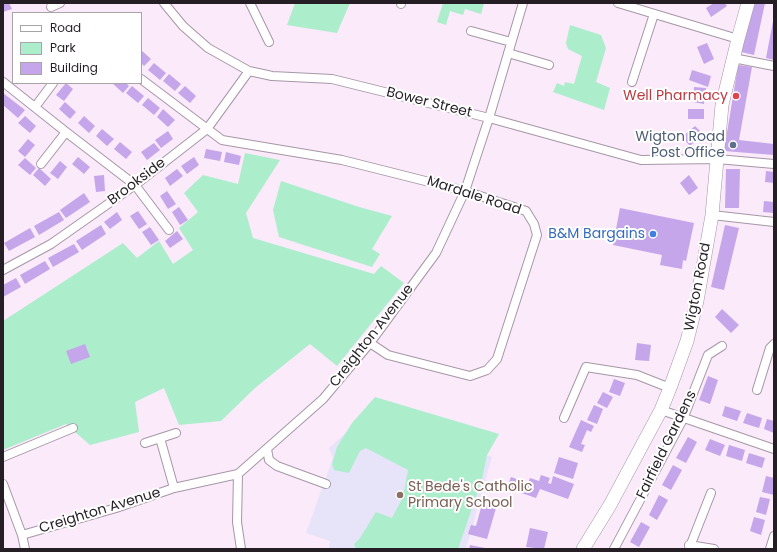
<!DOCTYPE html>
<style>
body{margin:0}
#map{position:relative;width:777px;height:552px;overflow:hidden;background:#faeafa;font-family:Poppins,sans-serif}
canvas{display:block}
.frame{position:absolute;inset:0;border:4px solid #251f25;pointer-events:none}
.legend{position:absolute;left:12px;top:12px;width:130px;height:72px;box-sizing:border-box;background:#fff;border:1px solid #a8a5a8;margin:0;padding:5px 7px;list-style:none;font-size:12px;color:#251f25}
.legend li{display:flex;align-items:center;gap:8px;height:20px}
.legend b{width:20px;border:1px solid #a8a5a8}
</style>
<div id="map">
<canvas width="777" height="552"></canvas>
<div class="frame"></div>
<ul class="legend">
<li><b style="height:5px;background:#fff"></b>Road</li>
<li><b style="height:11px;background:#acedcc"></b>Park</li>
<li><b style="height:11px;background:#c5a6ea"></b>Building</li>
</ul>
</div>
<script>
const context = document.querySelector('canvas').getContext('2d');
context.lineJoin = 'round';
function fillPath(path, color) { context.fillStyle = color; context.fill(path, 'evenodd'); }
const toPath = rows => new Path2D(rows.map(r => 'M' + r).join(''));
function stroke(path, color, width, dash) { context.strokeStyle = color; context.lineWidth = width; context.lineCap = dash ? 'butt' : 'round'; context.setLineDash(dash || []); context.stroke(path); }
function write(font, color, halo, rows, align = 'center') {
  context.font = font + ' Poppins,sans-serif'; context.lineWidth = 4; context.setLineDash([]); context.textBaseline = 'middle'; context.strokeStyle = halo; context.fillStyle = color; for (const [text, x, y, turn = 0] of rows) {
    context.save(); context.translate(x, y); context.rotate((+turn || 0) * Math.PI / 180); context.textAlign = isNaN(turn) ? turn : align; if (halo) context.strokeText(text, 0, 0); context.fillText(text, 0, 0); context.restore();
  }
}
fillPath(toPath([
 [361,419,492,457,466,549,329,549,330,541,306,533,333,458,329,448]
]), '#e7e3f9');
fillPath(toPath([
 [295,3,350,3,337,33,287,25],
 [443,3,484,3,481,14,465,9,463,15,450,11,446,25,437,22],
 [570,25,601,35,606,48,596,82,610,88,604,110,553,92,557,83,564,86,565,82,574,84,582,56,568,49,566,43],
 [245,153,280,160,246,213,253,238,374,274,381,266,404,283,337,366,310,344,255,388,221,421,179,425,164,388,135,402,139,432,90,445,66,424,3,450,3,321,123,243,137,258,159,241,173,264,193,250,179,228,198,212,184,193,203,175,238,184],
 [281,181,359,207,392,216,372,249,380,254,372,267,279,237,273,210],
 [375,397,499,434,487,455,482,479,458,549,356,549,354,544,360,538,376,512,392,518,403,497,408,470,366,448,360,451,349,473,334,470,332,464,337,447,352,423]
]), '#acedcc');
fillPath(toPath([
 [3,3,9,3,12,9,3,12],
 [714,3,725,3,727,6,711,17,706,8],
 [751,3,765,3,754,55,741,52],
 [773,21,774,21,774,60,766,58],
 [707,43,714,59,704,64,697,47],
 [141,50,151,59,144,66,141,63],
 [154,63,166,73,160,80,148,70],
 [739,65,752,67,739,140,774,144,774,155,724,151,738,66],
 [692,70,711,76,708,87,689,80],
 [169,74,181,84,175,91,163,81],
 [66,83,73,89,64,101,56,95],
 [112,83,126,83,129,86,123,93],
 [132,86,144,96,138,103,126,93],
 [185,86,196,96,190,103,178,93],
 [694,87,706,88,704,104,693,102],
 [3,93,25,110,18,118,3,105],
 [148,98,160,108,154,115,142,105],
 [65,102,76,112,70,119,59,109],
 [163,109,175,120,168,127,157,117],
 [688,109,704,109,704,119,688,119],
 [25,116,36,126,30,133,18,123],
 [84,116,95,126,89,133,78,123],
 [695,126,703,134,690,146,682,137],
 [102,129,114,139,107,146,96,136],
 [168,131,173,139,161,148,155,140],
 [28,139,35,145,25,157,18,151],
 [120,142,132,152,126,159,114,149],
 [154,143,160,150,147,160,141,152],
 [206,149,222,152,220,161,204,158],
 [226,152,241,156,239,165,224,162],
 [78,157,90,167,84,174,72,164],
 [194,157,199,165,187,174,181,166],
 [25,158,36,168,30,175,18,165],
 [60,161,67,167,58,179,50,173],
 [39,168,51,179,45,186,33,175],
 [177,169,183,176,170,186,165,178],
 [726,169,740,169,739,208,725,208],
 [766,171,774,172,774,183,765,182],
 [104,175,105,191,96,192,94,176],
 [689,175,698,188,689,195,680,183],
 [167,191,176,204,168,209,160,196],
 [84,193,90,202,66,218,60,210],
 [764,201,774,202,774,213,763,212],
 [179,207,188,220,180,225,172,212],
 [620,208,694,223,686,261,683,260,682,269,660,265,662,255,613,245],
 [138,211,147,224,139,229,130,216],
 [59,212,64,220,39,235,34,226],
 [117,212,122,220,110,229,104,222],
 [101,225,106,234,82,250,76,241],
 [725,225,739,228,724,290,711,287],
 [150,227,159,240,151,245,142,232],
 [30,228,35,237,9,251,4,243],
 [177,231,183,239,170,248,165,241],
 [74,244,79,252,53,267,48,258],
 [45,261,50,269,25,284,20,275],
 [16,278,21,287,3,297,3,285],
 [722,309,739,325,731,333,715,317],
 [637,343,651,345,649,361,635,360],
 [85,344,90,357,71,364,66,351],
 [708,376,718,380,710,404,699,400],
 [614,379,625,383,620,396,609,392],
 [603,392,613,397,607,408,597,403],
 [594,405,603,409,597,424,587,420],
 [725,406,741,411,737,421,722,416],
 [747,413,762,418,759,428,743,423],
 [767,419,774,421,774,433,764,429],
 [581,420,594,426,591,432,587,430,581,444,585,445,582,452,569,447],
 [688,437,697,442,686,463,676,458],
 [710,439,725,445,720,456,705,450],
 [729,445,745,450,742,461,726,456],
 [749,453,765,458,762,468,746,463],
 [559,457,578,463,573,479,554,473],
 [673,465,682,470,671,490,662,485],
 [541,475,550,478,548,483,551,484,553,476,574,484,568,499,540,489,536,498,507,488,511,477,528,483,530,478,539,481],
 [766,476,774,478,774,495,762,492],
 [659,495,668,500,657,520,649,515],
 [760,497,770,499,766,515,756,512],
 [482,504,496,508,487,539,468,534,471,525,476,526],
 [754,517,765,520,761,535,750,531],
 [641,522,650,527,639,547,630,542],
 [530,528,548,532,544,549,526,547],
 [470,545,485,548,485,549,469,549]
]), '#c5a6ea');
const minor = toPath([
 [164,3,183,26,208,48,249,71,272,76,332,79,489,118,641,160,717,159,774,164],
 [250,3,269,42],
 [618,3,738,39],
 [401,4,401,3],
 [51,7,60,3],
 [471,31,511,42],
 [508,53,549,65],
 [733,58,774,66],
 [141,79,222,140,342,160,465,191,526,211,534,224,537,235,497,359,487,370,470,376,388,355,370,343],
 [3,82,66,132,135,185,169,230],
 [632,82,654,14],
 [35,107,53,83],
 [41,164,66,132],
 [712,215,774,222],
 [3,270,51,244,135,185,207,129,249,71],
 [757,390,770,348,774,344],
 [661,410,774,449],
 [564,418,586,367,637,375,670,388],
 [160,438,174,488],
 [145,443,176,433],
 [267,449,269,460,277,466,326,484],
 [3,457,73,428],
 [238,474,237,522,241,549],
 [3,484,22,535,25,549],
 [22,535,116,508,174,488,238,474,323,399,370,343,436,253,465,191,489,118,523,3],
 [689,545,714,549],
 [614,549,683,419,708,355,722,346],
 [689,549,711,493],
 [770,549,774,536]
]);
const primary = toPath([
 [583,549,610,505,661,410,670,388,687,341,697,301,712,215,722,105,738,39,748,3]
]);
stroke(minor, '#a697a6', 10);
stroke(primary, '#a697a6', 14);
stroke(minor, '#fff', 8);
stroke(primary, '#fff', 13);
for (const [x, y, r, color] of [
 [736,96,4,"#e0444e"],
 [733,145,4,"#5c6f8a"],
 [653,234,4,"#3f7fe0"],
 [400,495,4,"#8d6e63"]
]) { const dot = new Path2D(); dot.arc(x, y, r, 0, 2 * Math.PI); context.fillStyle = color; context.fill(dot); stroke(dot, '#fff', 1.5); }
write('14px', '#be3a42', '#fff', [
 ["Well Pharmacy",728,96]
], 'right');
write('14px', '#251f25', '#fff', [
 ["Bower Street",429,103,14],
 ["Brookside",137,182,-37],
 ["Mardale Road",474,196,18],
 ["Wigton Road",698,287,-79],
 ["Creighton Avenue",372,336,-52],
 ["Fairfield Gardens",667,445,-64],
 ["Creighton Avenue",100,511,-17]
]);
write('14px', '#4e5e75', '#fff', [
 ["Wigton Road",725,137],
 ["Post Office",725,153]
], 'right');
write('14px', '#366cbe', '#fff', [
 ["B&M Bargains",645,234]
], 'right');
write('14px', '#785e54', '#fff', [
 ["St Bede's Catholic",408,487],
 ["Primary School",408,503]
], 'left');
</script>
